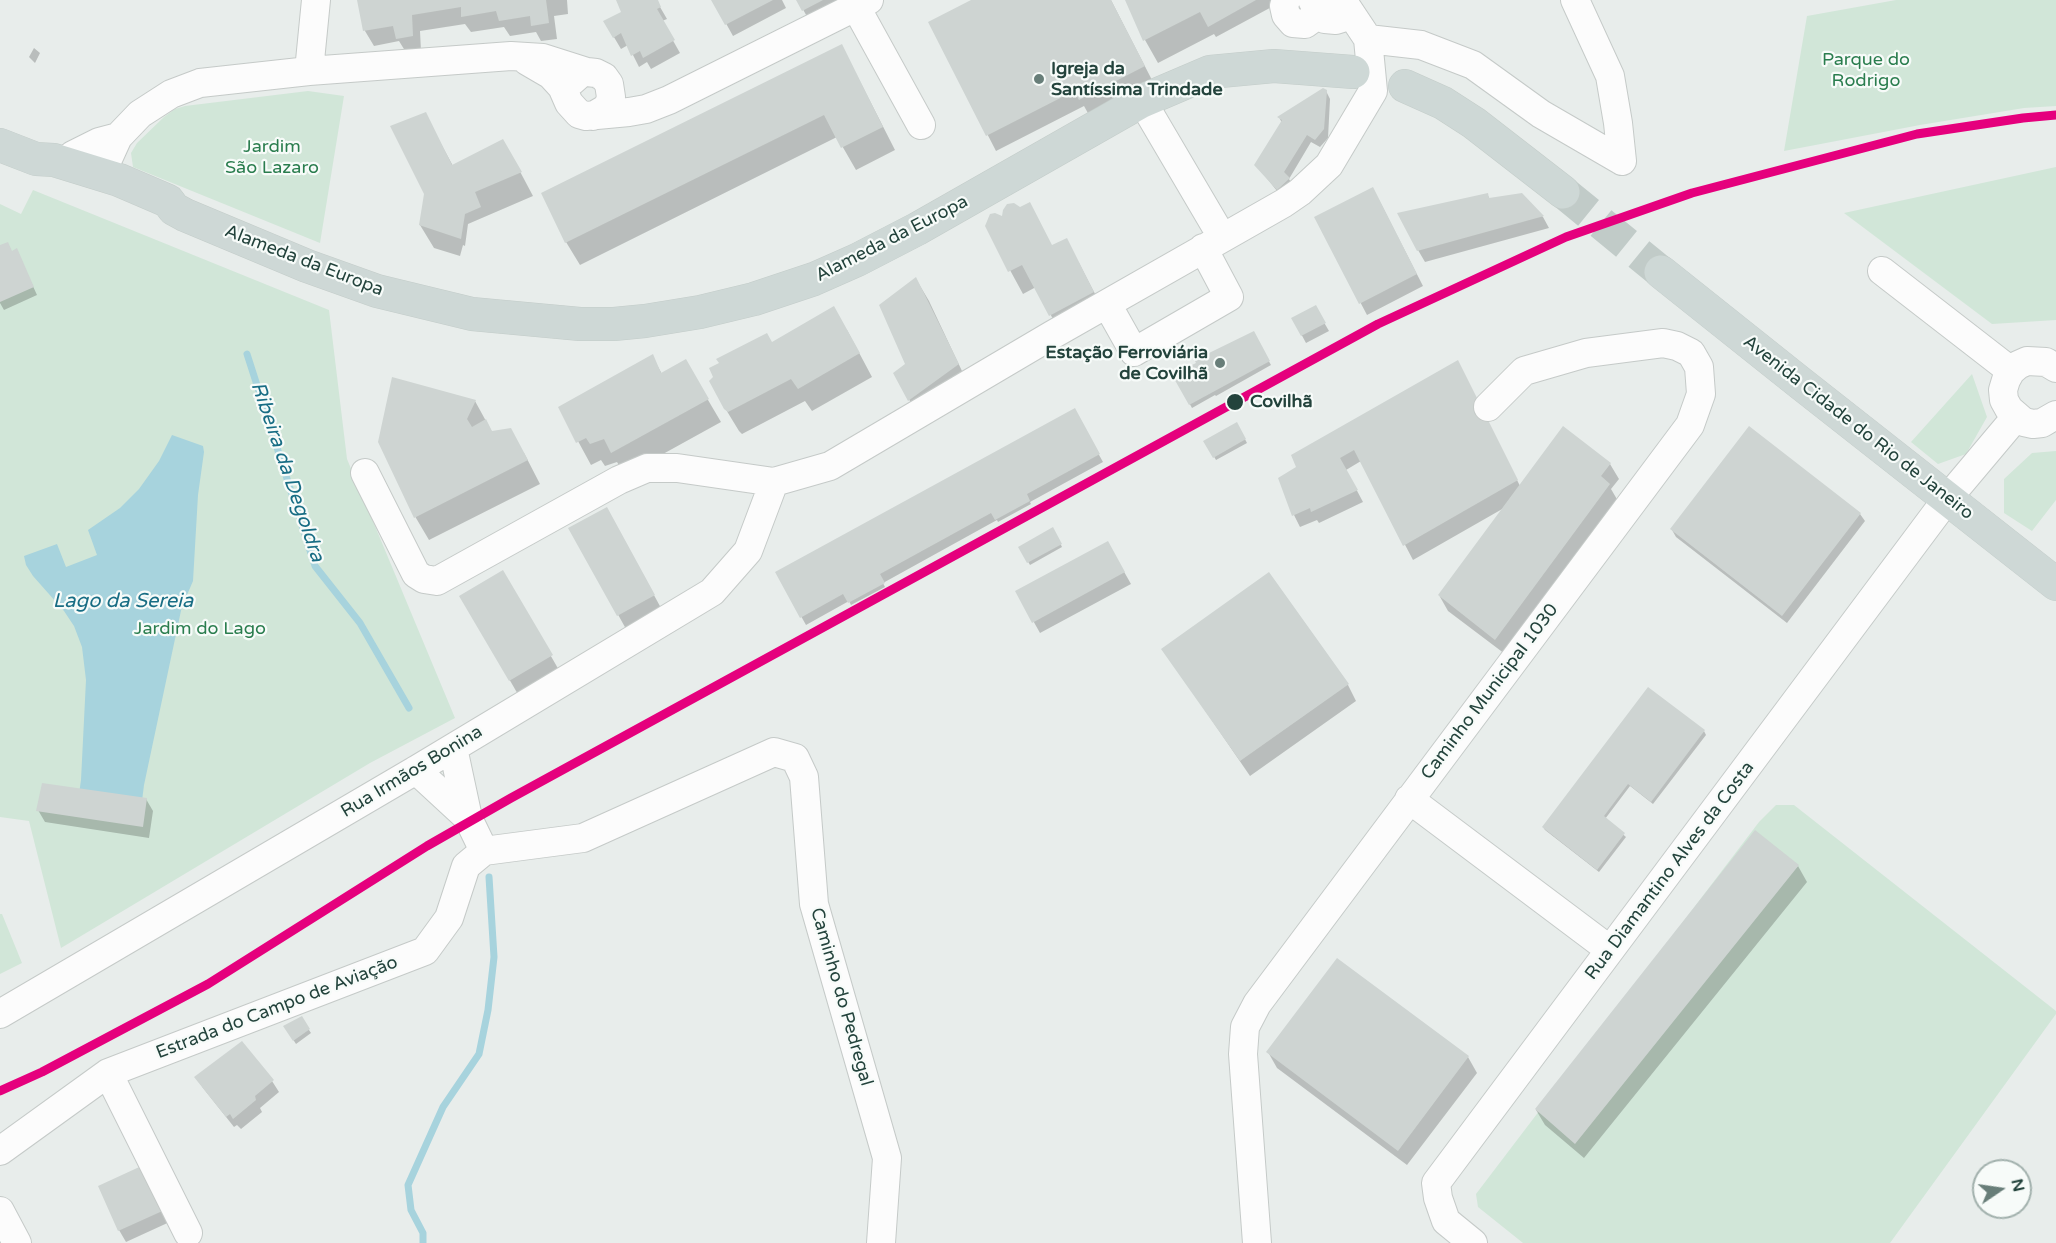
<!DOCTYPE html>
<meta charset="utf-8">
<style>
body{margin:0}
#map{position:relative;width:2056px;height:1243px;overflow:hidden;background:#e8edeb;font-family:"Varela Round",sans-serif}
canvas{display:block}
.north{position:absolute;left:1972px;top:1159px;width:60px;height:60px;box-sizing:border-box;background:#f7fbf9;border:2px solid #a2b1ad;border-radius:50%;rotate:77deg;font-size:16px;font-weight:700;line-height:24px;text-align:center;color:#23433c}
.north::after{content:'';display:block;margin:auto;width:21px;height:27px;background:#687e79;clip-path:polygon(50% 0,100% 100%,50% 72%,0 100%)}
</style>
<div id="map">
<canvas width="2056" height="1243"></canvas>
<div class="north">N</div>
</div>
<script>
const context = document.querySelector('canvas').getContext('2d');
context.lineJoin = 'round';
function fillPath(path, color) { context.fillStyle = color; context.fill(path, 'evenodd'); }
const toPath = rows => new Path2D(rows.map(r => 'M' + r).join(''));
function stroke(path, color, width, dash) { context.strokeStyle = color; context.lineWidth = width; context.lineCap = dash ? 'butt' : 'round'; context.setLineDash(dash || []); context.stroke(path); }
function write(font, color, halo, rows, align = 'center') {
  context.font = font + ' "Varela Round",sans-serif'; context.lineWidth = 4.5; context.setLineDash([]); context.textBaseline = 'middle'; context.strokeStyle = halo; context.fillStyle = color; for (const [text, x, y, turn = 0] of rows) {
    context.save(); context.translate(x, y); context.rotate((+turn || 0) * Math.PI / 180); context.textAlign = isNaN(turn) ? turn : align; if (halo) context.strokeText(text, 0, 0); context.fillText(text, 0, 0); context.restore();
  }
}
fillPath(toPath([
 [1896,0,2056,0,2056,106,2024,108,1920,125,1784,151,1807,16],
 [308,91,344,96,320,243,133,167,131,153,137,143,164,117,175,109,185,106],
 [2056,167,2056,320,1992,324,1844,213],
 [33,190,329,310,347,459,455,718,370,763,61,948,29,821,0,817,0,204,21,214],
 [1972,374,1987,417,1966,454,1938,464,1911,442],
 [2056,451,2056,500,2032,531,2004,513,2004,479,2032,453],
 [1776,805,1794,805,2056,1011,2056,1014,1890,1243,1523,1243,1478,1207,1476,1194,1759,822],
 [0,914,2,914,22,963,0,974]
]), '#d1e6d8');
fillPath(toPath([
 [172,435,203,446,204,452,198,495,193,581,187,595,178,602,182,606,144,785,139,825,76,815,81,780,86,680,82,647,74,626,64,611,33,576,26,565,24,556,57,544,66,567,97,555,88,530,120,508,139,489,159,461]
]), '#a7d3dd');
fillPath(toPath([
 [358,0,567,0,568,14,554,16,557,39,541,41,536,32,510,36,504,27,471,32,465,24,420,31,421,51,407,54,399,41,374,46,365,31],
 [617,0,656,0,667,19,662,21,680,53,651,69,647,62,639,67,628,45,621,49,605,22,623,13],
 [713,0,782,0,786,8,733,36],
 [798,0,861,0,812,26],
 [975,0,1111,0,1153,82,1089,115,1084,106,996,151,930,23],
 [1126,0,1277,0,1279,3,1216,37,1214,34,1158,63,1145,40],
 [842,46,895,150,856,170,837,137,580,265,566,242],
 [34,48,40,53,35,63,29,57],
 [1326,91,1330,99,1328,138,1320,147,1311,142,1289,179,1293,186,1282,197,1256,165,1282,123,1279,117],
 [425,114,453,166,516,164,533,196,468,224,465,246,463,245,460,256,434,248,420,225,426,194],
 [1487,194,1490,199,1521,194,1543,217,1549,228,1425,262,1418,250],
 [1379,200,1423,286,1367,315,1316,218],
 [986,226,1052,247,1079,263,1106,315,1063,338,1036,287,1023,294],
 [0,247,20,258,37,295,4,310,0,303],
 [916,279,929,301,970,388,922,422,894,373,907,364],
 [1315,307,1329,331,1306,343,1293,319],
 [847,330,872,377,812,411,805,401,742,434,739,431,725,408,772,344],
 [1253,333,1271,365,1216,396,1215,395,1192,408,1174,376],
 [652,356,662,374,685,361,721,422,625,475,617,462,605,466,601,460,591,465,560,408],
 [1466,378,1520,486,1610,464,1619,479,1611,489,1618,501,1505,654,1448,611,1439,595,1504,508,1413,560,1361,461,1346,470,1363,502,1319,523,1317,520,1300,527,1294,515,1280,479],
 [475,401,492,432,524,453,540,484,429,540,416,518,380,442],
 [1074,410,1103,462,1030,502,1031,504,998,522,997,520,883,583,885,587,851,605,849,601,806,625,797,609],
 [1237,424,1247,443,1216,460,1205,441],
 [1749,428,1860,514,1865,521,1787,623,1676,537,1672,530],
 [570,528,619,531,667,619,631,638],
 [1053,529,1062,547,1030,565,1020,548],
 [1114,554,1131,584,1040,633,1017,592],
 [503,572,564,679,523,703,461,596],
 [1269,574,1348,685,1356,701,1250,776,1163,649],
 [1704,731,1706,735,1653,804,1630,786,1605,819,1626,837,1599,872,1545,830,1543,827],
 [146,799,153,811,149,838,45,822,38,810],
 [1798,866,1807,882,1584,1158,1545,1125,1536,1110],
 [301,1018,311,1033,296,1044,285,1027],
 [1268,1052,1468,1057,1477,1073,1407,1165,1277,1068],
 [196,1077,272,1081,279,1092,260,1108,262,1112,241,1129,237,1125,234,1127,203,1088],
 [154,1177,174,1220,126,1242,119,1230]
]), '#0003');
stroke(toPath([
 [247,354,315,566,360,623,409,708],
 [423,1243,423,1233,411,1210,408,1185,443,1107,479,1054,488,1010,494,957,489,877]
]), '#a7d3dd', 7);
fillPath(toPath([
 [357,0,546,0,549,23,531,26,530,16,499,21,496,11,461,17,461,7,412,15,413,36,396,39,393,26,363,31],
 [616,0,658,0,661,7,657,9,675,40,643,58,640,51,631,56,621,33,613,38,603,21,621,12],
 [711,0,773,0,725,25],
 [796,0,823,0,802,11],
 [971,0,1111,0,1145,66,1079,100,1074,91,986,136,928,22],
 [1125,0,1256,0,1208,27,1200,12,1143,41],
 [842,44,883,127,841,148,824,115,565,243,541,193],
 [1323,88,1327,90,1324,129,1315,140,1307,135,1284,172,1290,178,1277,190,1254,165,1282,120,1277,117],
 [426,112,452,165,503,139,522,172,475,192,481,207,465,214,461,239,419,225,424,194,390,126],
 [1373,187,1417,274,1359,304,1314,217],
 [1488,193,1489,198,1522,193,1544,216,1417,251,1397,213],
 [1030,202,1052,245,1067,238,1094,292,1049,316,1022,265,1008,272,985,226,990,214,995,213,1002,216,1003,210,1007,204,1014,203,1020,207],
 [8,242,12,251,17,248,34,287,0,302,0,245],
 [916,277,959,364,908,401,893,373,905,364,879,305],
 [1316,305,1326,323,1301,336,1291,318],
 [834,306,860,353,798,389,791,379,728,412,724,409,709,381,713,377,709,368,719,363,716,359,767,333,772,342],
 [1254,331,1270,361,1189,405,1172,375,1196,363,1195,361,1209,353],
 [653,354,661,373,686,359,709,399,611,453,604,439,590,444,586,438,576,443,558,407],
 [1458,360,1518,480,1403,546,1354,450,1340,458,1358,490,1311,512,1310,508,1292,516,1278,478,1296,467,1291,455],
 [392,377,476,400,467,419,472,427,486,419,492,431,511,428,528,460,414,518,378,442],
 [1075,408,1100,454,1027,494,1030,501,995,520,991,513,880,574,885,583,848,603,843,594,800,618,775,572],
 [1237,422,1246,439,1213,458,1203,441],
 [1563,426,1611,463,1601,476,1610,484,1495,640,1438,595],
 [1749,426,1861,513,1782,616,1670,529],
 [607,507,655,595,617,616,568,528],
 [1053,527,1062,544,1027,563,1018,547],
 [1108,541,1125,572,1032,623,1015,591],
 [503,570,553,655,509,681,459,596],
 [1269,572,1349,684,1240,761,1161,649],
 [1648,687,1705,730,1651,802,1628,784,1604,816,1625,833,1597,870,1542,827],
 [42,783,147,798,143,827,36,811],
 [1755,830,1799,865,1575,1144,1535,1109],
 [1337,958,1469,1056,1398,1151,1266,1052],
 [302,1016,310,1029,293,1041,283,1026],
 [242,1041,274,1080,255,1096,256,1100,233,1119,230,1114,226,1117,194,1077],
 [148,1163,169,1208,118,1231,98,1186]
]), '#ced4d2');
stroke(toPath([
 [1563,192,1661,272]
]), '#c1cbc8', 33, [33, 16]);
const minor = toPath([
 [1286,0,1284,6,1286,15,1293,23,1305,24,1312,19],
 [1312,0,1325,19,1336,20,1352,15],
 [1575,0,1610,76,1618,123,1622,161],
 [856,7,921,125],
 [1368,39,1421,45,1473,65,1541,114,1622,161],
 [527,61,551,75,562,87,569,103,579,114,586,116,629,112,646,109,669,100,869,0],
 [309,71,316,0],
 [572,81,581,73,587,72,596,73,604,77,609,84,611,97,609,104,605,109,593,116],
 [1142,101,1222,237],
 [63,163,73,155,99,142,118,137],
 [88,170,108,159,118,137,140,114,171,94,200,83,309,71,511,56,543,58,587,72],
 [1882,271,2011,371],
 [1107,304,1134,352,1229,297,1203,248],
 [2056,368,2046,362,2027,361,2018,365,2011,371,2006,380,2003,390,2004,400,2009,409,2024,422,2033,424,2042,423,2056,415],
 [365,473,416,574,424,579,437,581,619,480,647,468,677,468,774,482,830,466,1052,335,1284,203,1300,192,1329,165,1373,91,1368,39,1342,0],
 [453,748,468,818,484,851],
 [416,770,468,818],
 [1409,799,1610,950],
 [484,851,583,838,774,752,795,758,804,777,814,904,887,1158,881,1243],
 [0,1014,416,770,712,592,748,551,774,482],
 [108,1073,188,1233],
 [0,1151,108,1073,425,951,449,918,466,866,484,851],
 [0,1211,17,1243],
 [1257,1243,1243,1054,1245,1027,1257,1004,1690,425,1701,394,1699,367,1691,353,1677,346,1663,343,1586,353,1524,371,1488,407],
 [1473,1243,1446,1221,1438,1198,1436,1183,1947,499,2016,417]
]);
const major = toPath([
 [1405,86,1443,103,1474,123,1563,192],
 [0,145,36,159,54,160,119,180,168,201,174,209,185,215,307,266,377,291,472,314,580,324,614,324,645,321,700,312,754,299,814,279,857,260,917,229,1142,101,1210,72,1274,66,1353,72],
 [1661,272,1799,382,2056,584]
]);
stroke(minor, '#c5cac8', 30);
stroke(major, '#c3ccc9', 34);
stroke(minor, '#fcfcfc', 28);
stroke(major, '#ced8d6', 33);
stroke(toPath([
 [0,1091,42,1072,208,984,427,846,511,798,1378,324,1566,237,1692,193,1917,134,2023,118,2056,115]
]), '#e5007d', 9);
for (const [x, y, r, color] of [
 [1039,79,6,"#687e79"],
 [1220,363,6,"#687e79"],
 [1235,402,9,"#23433c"]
]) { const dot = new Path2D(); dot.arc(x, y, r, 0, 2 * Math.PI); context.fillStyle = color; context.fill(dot); stroke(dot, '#f7fbf9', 2); }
write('18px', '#2a7d4e', '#f7fbf9', [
 ["Parque do",1866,60],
 ["Rodrigo",1866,81],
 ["Jardim",272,147],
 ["São Lazaro",272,168],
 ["Jardim do Lago",200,629]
]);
write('bold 18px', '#23433c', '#f7fbf9', [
 ["Igreja da",1051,69],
 ["Santíssima Trindade",1051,90],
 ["Estação Ferroviária",1208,353,"right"],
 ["de Covilhã",1208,374,"right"]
], 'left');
write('18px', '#23433c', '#f7fbf9', [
 ["Alameda da Europa",892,239,-27],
 ["Alameda da Europa",304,261,21],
 ["Avenida Cidade do Rio de Janeiro",1858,428,38],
 ["Caminho Municipal 1030",1490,692,-53],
 ["Rua Irmãos Bonina",412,772,-31],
 ["Rua Diamantino Alves da Costa",1670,871,-53],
 ["Caminho do Pedregal",841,997,74],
 ["Estrada do Campo de Aviação",277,1008,-21]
]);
write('bold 18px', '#23433c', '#f7fbf9', [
 ["Covilhã",1250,402]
], 'left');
write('italic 20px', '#186d84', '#f7fbf9', [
 ["Ribeira da Degoldra",287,472,71],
 ["Lago da Sereia",123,602]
]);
</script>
